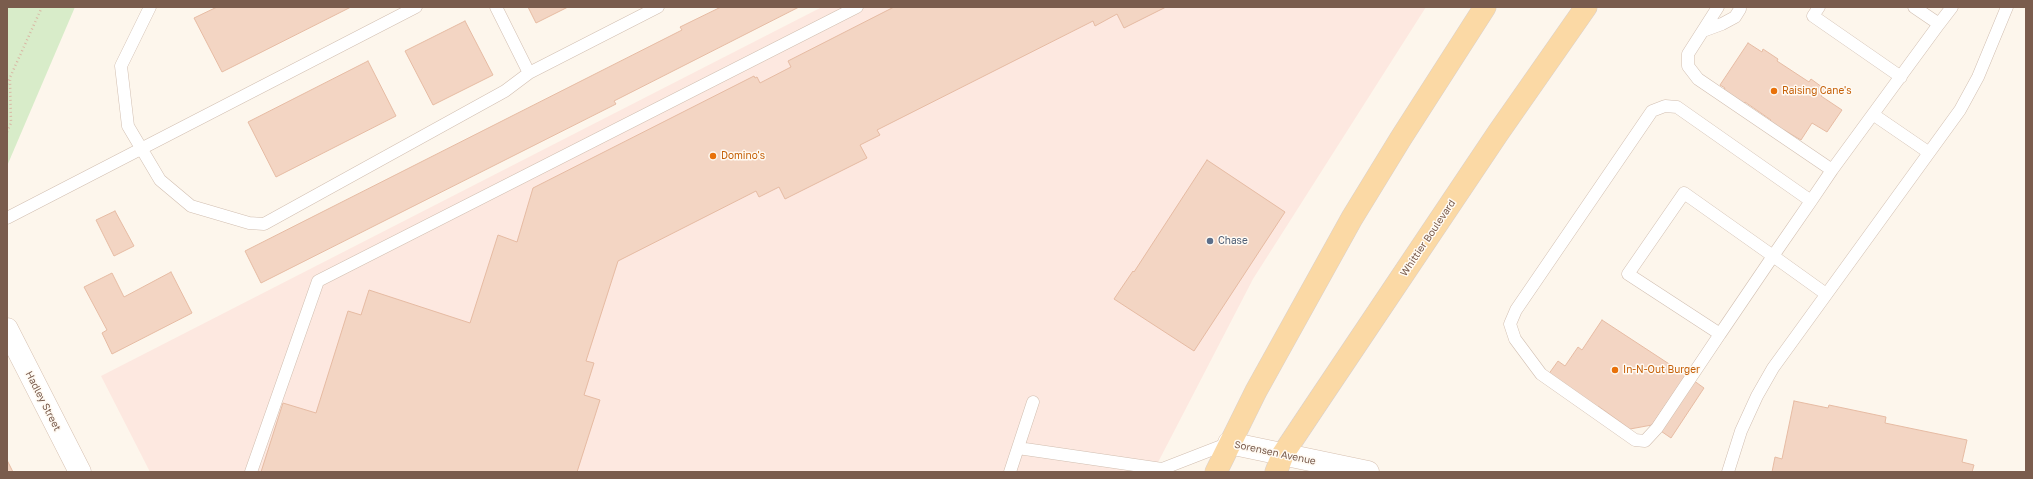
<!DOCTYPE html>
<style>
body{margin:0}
#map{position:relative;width:2033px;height:479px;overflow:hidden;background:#fdf6ec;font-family:"Golos Text",sans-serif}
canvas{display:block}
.frame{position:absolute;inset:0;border:8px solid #7a5c4d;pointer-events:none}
</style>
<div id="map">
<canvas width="2033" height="479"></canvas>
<div class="frame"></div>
</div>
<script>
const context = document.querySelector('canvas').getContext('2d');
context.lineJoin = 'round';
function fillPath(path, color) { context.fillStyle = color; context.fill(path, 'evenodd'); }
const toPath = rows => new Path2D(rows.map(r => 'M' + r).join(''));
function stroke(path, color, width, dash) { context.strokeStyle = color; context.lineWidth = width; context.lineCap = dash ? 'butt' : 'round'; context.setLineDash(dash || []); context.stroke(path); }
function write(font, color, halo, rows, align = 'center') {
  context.font = font + ' "Golos Text",sans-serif'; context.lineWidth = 3; context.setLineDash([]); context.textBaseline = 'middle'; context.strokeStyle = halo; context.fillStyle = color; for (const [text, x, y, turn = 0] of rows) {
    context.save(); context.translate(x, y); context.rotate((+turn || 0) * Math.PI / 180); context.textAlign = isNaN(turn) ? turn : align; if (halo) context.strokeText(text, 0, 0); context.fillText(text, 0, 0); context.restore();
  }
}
fillPath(toPath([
 [822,7,1426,7,1253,279,1153,472,150,472,101,376]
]), '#fde8e0');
fillPath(toPath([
 [7,7,75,7,7,166]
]), '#d8ecc9');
const building = toPath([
 [217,7,351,7,222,72,194,18,217,7],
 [528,7,568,7,536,23,528,7],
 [721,7,799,7,614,101,616,104,261,283,245,251,682,30,680,27,721,7],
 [894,7,1166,7,1124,28,1117,14,1095,26,1093,21,877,130,880,135,860,145,867,158,785,199,779,187,759,197,756,191,618,261,586,361,594,363,584,395,600,400,577,472,261,472,283,403,316,413,348,311,361,315,369,290,470,323,498,235,517,242,533,188,754,76,755,78,757,77,760,83,791,67,788,61,894,7],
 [465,21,493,75,433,105,405,51,465,21],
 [1748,43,1762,52,1763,49,1778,59,1777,61,1809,82,1811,79,1826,90,1821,96,1842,110,1827,132,1812,123,1801,140,1784,130,1782,133,1768,124,1771,120,1745,102,1741,106,1722,93,1725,88,1720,85,1748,43],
 [368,61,396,116,276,177,248,122,368,61],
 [1207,160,1285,212,1194,351,1114,299,1133,271,1134,272,1207,160],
 [115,211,134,246,114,256,96,220,115,211],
 [171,272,192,313,112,354,102,333,107,330,84,287,112,273,124,297,171,272],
 [1602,320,1686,375,1652,425,1630,429,1598,406,1596,409,1548,375,1558,361,1565,366,1578,347,1582,350,1602,320],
 [1686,375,1704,388,1671,438,1652,425,1686,375],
 [1794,401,1828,408,1829,405,1886,417,1885,423,1967,440,1962,462,1974,465,1972,472,1772,472,1775,457,1782,459,1794,401],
 [7,460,13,472,7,472,7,460]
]);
fillPath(building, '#f3d5c3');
stroke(building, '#e6bba3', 1);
const lane = toPath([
 [150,7,121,66,128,126,160,180,191,206,249,223,264,224,505,91,529,73],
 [496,7,529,73,658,7],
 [1718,7,1688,54,1688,66,1698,79,1832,170],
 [1819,7,1813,16,1901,77],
 [1939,24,1952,7],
 [1703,31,1722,24,1735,17,1740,9],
 [1874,115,1928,152],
 [7,218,416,7],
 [1826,294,1773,256,1684,193,1628,274,1720,334,1773,256,1811,201,1832,170,1939,24,1914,7],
 [1720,334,1657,428,1645,441,1635,440,1541,374,1515,339,1510,324,1516,310,1652,111,1665,106,1677,107,1811,201],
 [1018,448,1162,469,1229,443],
 [251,472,318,281,857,7],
 [1010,472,1033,402],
 [1728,472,1741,431,1757,396,1773,368,1960,110,1978,77,2007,7]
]);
const secondary = toPath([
 [7,329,80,472],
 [1229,443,1368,472]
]);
const primary = toPath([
 [1216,472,1256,391,1352,218,1401,138,1485,7],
 [1276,472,1283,454,1321,397,1498,133,1586,7]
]);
stroke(lane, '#d1beb0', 13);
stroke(secondary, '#d6c0b0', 23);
stroke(primary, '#dad1cd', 23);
stroke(toPath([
 [7,84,42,7],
 [7,132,11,123,10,80]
]), '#d9b8a5', 2.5, [1, 3]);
stroke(lane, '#fff', 12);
stroke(secondary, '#fff', 22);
stroke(primary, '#fbd9a5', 22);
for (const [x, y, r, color] of [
 [1774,91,4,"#e8710a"],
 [713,156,4,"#e8710a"],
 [1210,241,4,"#5c6f8a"],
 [1615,370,4,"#e8710a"]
]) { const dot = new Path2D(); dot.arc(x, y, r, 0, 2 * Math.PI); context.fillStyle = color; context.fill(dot); stroke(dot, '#fffaf3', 1.5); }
write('10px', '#c56008', '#fffaf3', [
 ["Raising Cane's",1782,91],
 ["Domino's",721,156],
 ["In-N-Out Burger",1623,370]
], 'left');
write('10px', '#7a5c4d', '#fffaf3', [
 ["Whittier Boulevard",1428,238,-56],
 ["Hadley Street",43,401,63],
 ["Sorensen Avenue",1275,453,12]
]);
write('10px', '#4e5e75', '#fffaf3', [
 ["Chase",1218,241]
], 'left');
</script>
